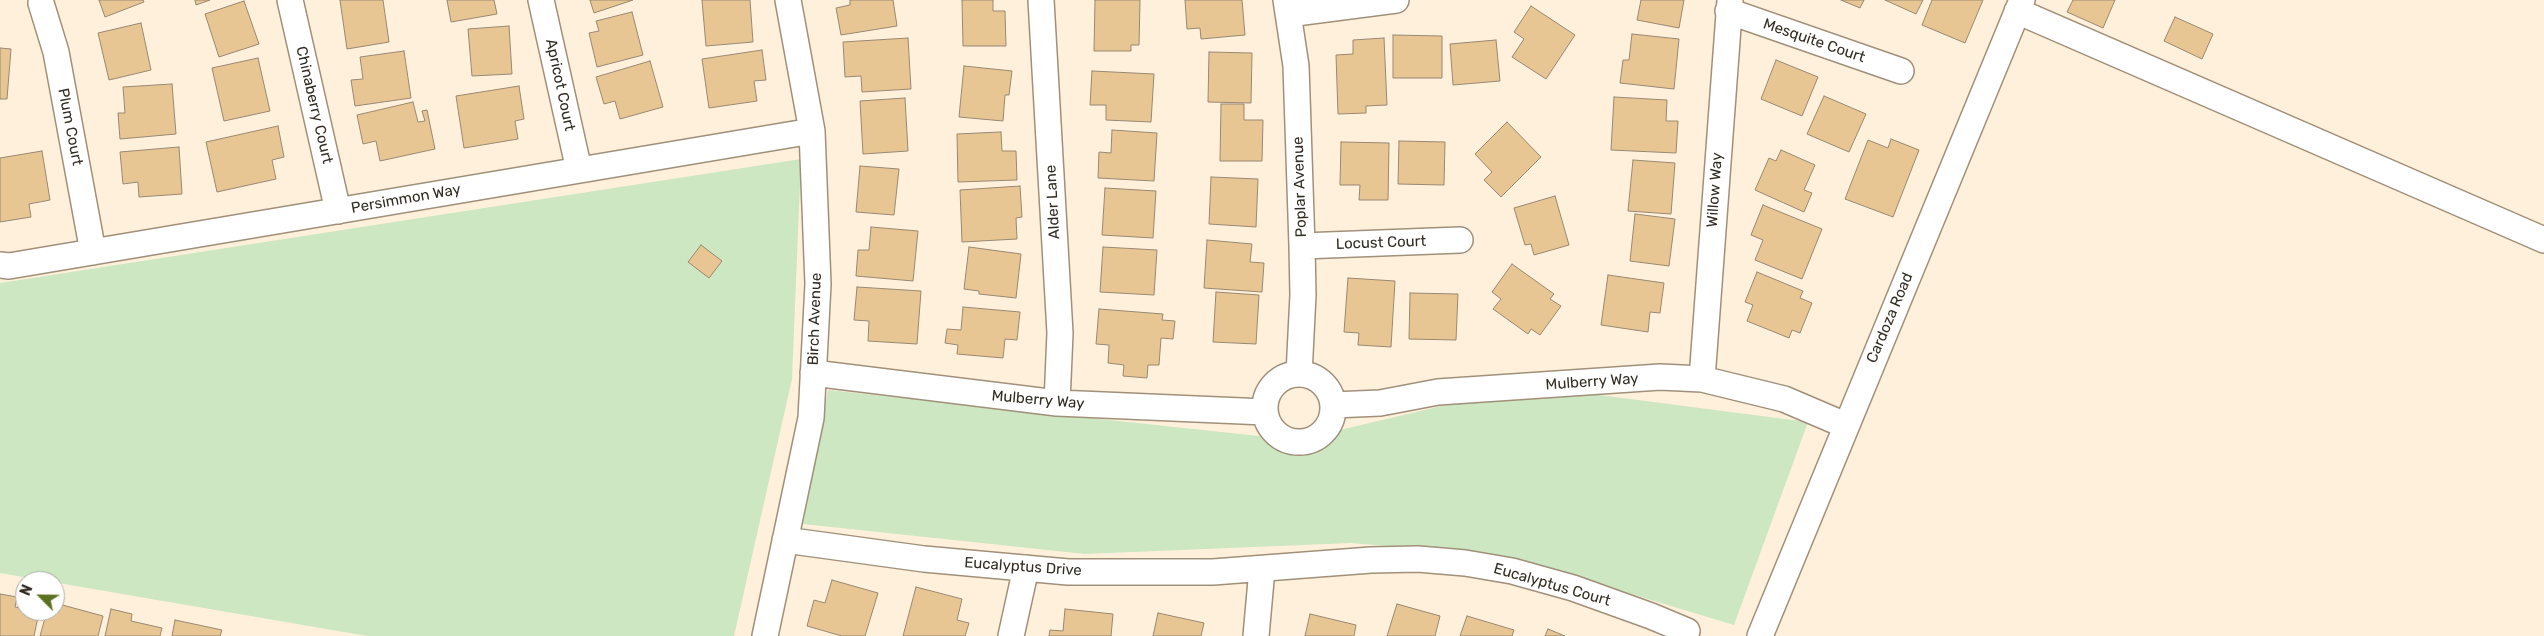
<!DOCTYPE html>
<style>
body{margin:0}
#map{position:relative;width:2544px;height:636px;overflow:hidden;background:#fff0dc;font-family:Rubik,sans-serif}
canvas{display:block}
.north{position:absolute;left:15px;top:571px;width:50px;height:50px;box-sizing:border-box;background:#fff;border:1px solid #adaba7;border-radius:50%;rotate:293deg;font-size:14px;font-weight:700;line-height:20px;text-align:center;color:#322c22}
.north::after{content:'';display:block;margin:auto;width:18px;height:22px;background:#5d7221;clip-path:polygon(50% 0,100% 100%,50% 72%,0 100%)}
</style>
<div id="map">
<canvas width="2544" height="636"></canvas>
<div class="north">N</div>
</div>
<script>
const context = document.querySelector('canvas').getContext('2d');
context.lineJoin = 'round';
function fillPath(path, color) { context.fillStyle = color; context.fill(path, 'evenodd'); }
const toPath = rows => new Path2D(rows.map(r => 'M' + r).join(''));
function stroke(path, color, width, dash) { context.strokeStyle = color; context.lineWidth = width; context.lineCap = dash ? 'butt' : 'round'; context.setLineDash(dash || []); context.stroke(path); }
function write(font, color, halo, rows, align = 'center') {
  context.font = font + ' Rubik,sans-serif'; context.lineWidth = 4; context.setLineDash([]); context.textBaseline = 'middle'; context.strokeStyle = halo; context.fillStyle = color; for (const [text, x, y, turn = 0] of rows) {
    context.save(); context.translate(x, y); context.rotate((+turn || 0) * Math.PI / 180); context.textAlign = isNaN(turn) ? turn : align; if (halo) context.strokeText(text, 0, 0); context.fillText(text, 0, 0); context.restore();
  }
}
fillPath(toPath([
 [801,159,792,379,734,636,367,636,0,573,0,283],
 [828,390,1259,436,1292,451,1310,449,1340,430,1454,403,1584,393,1808,422,1734,625,1505,556,1351,543,1085,554,803,524]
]), '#cce7c2');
const building = toPath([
 [99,0,143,0,144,2,105,17,99,0],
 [195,0,210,0,196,5,195,0],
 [340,0,383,0,389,42,347,49,340,0],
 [447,0,494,0,497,14,451,22,447,0],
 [590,0,633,0,594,13,590,0],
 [702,0,750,0,753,42,706,46,702,0],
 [850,0,893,0,897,26,841,35,836,8,850,5,850,0],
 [962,0,993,0,993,11,1005,11,1006,46,963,46,962,0],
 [1095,0,1140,0,1139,45,1131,45,1131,51,1094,51,1095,0],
 [1185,0,1242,0,1245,35,1201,39,1200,28,1187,29,1185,0],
 [1641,0,1684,0,1679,28,1637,20,1641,0],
 [1841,0,1864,0,1860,8,1841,0],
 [1885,0,1923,0,1916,14,1885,0],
 [1932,0,1983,0,1965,43,1922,25,1932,0],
 [2073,0,2115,0,2103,28,2067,12,2073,0],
 [244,1,259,44,219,57,205,14,244,1],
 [1531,6,1575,35,1546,79,1512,57,1524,39,1514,32,1531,6],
 [632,12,643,55,597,67,589,33,599,31,596,21,632,12],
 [2175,17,2213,34,2202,59,2164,41,2175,17],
 [141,23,151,70,109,80,98,33,141,23],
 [509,26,512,74,472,76,468,29,509,26],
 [1632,34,1679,39,1674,89,1620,83,1623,60,1629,60,1632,34],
 [1393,35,1442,36,1442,78,1393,78,1393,35],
 [908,38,911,89,862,92,861,76,845,77,843,42,908,38],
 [1384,38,1387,105,1366,106,1366,113,1338,114,1336,55,1353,54,1353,40,1384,38],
 [1496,40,1500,81,1453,85,1450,44,1496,40],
 [0,48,11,49,7,99,0,99,0,48],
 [762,50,766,80,754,81,757,101,709,108,702,59,762,50],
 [404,51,411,98,355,106,351,80,363,79,360,57,404,51],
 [1209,52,1252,53,1251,103,1208,102,1209,52],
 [258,58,270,111,224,121,212,68,258,58],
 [1776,60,1818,77,1802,116,1761,99,1776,60],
 [650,61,663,107,620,119,615,101,604,104,596,77,650,61],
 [964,66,1012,71,1009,95,1005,95,1003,121,959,117,964,66],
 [1092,71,1154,74,1151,122,1106,120,1106,105,1090,105,1092,71],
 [172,84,176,134,120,139,118,113,125,113,123,87,172,84],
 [519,86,524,119,515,121,518,139,464,148,456,96,519,86],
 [1824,96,1866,114,1849,152,1807,134,1824,96],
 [1614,97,1667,100,1666,121,1678,121,1676,153,1611,150,1614,97],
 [905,98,908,151,863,154,860,101,905,98],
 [413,102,418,122,425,121,422,111,427,110,435,149,380,161,376,141,363,144,357,115,413,102],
 [1221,104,1244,104,1244,120,1263,120,1262,161,1220,161,1221,104],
 [1507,122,1541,157,1501,197,1484,180,1492,172,1475,154,1507,122],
 [278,126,284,157,272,160,276,179,217,192,206,142,278,126],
 [1112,130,1157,133,1154,181,1098,178,1099,152,1111,153,1112,130],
 [1001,132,1002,151,1016,151,1017,180,958,182,957,134,1001,132],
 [1891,139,1919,150,1893,217,1845,199,1868,140,1888,148,1891,139],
 [1399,141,1445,142,1444,185,1398,184,1399,141],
 [1341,142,1389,143,1388,200,1359,200,1360,185,1340,185,1341,142],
 [179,147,182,194,139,197,138,182,123,184,120,152,179,147],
 [1781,150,1815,165,1804,190,1812,193,1804,212,1755,190,1769,158,1776,161,1781,150],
 [42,151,50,200,29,204,31,217,0,222,0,158,42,151],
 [1633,160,1675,163,1671,214,1628,211,1633,160],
 [860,166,899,169,894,215,856,212,860,166],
 [1211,177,1258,179,1256,227,1209,224,1211,177],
 [1020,186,1022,217,1016,218,1017,239,962,242,960,190,1020,186],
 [1105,188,1156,191,1153,238,1102,235,1105,188],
 [1555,196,1569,245,1534,255,1531,244,1525,245,1514,208,1555,196],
 [1763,205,1822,229,1802,279,1755,260,1763,240,1751,235,1763,205],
 [1635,214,1675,219,1669,266,1630,261,1635,214],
 [871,227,918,231,913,281,856,276,858,250,869,250,871,227],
 [1207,240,1252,244,1250,262,1264,263,1262,292,1204,288,1207,240],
 [701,245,722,261,709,278,688,262,701,245],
 [969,247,1021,254,1016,298,979,294,979,291,964,289,969,247],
 [1103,247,1157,250,1154,295,1100,292,1103,247],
 [1512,264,1554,294,1550,299,1561,306,1540,335,1531,329,1528,334,1493,309,1501,299,1492,292,1512,264],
 [1757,272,1803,291,1800,298,1812,303,1800,333,1792,330,1789,338,1747,321,1753,305,1745,302,1757,272],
 [1608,275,1664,283,1660,313,1650,312,1648,332,1601,325,1608,275],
 [1348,278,1395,281,1391,347,1358,345,1359,333,1344,332,1348,278],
 [857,287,921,291,917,344,868,341,869,321,854,320,857,287],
 [1216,292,1259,295,1256,344,1213,342,1216,292],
 [1410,293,1458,294,1456,340,1409,339,1410,293],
 [963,307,1020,312,1017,340,1005,339,1003,358,957,354,958,345,945,343,947,329,961,330,963,307],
 [1099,309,1163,314,1162,320,1175,321,1173,339,1161,338,1159,365,1148,365,1147,378,1123,376,1124,365,1108,363,1109,345,1096,344,1099,309],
 [832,580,878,593,865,636,842,636,807,626,814,600,825,603,832,580],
 [916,587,962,599,957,620,969,623,965,636,903,636,916,587],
 [0,594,17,597,15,607,25,609,25,611,39,612,34,636,0,636,0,594],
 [55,603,103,616,98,636,40,636,47,611,55,611,55,603],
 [1397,604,1440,616,1435,636,1387,636,1397,604],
 [111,609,132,614,131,621,162,628,160,636,105,636,111,609],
 [1065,609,1113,614,1111,636,1049,636,1050,630,1063,631,1065,609],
 [1158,613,1204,623,1201,636,1153,636,1158,613],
 [1310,614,1356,625,1354,636,1305,636,1310,614],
 [1467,616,1514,630,1512,636,1460,636,1467,616],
 [175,620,222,630,220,636,172,636,175,620],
 [1548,629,1565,636,1545,636,1548,629]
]);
fillPath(building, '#e8c694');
stroke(building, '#998871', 1);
const minor = toPath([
 [290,0,338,211],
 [541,0,579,170],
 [1041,0,1060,333,1057,403],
 [1286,0,1296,66,1302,246,1303,295,1299,374],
 [41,3,56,52,93,252],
 [1728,11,1901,71],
 [2017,11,2544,240],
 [1288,14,1396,0],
 [1302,246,1460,240],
 [0,265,9,266,812,131],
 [813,373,1057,403,1265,412],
 '1265 408a34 34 0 1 1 68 0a34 34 0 1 1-68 0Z',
 [1702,379,1730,0],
 [1333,405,1380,403,1438,392,1660,377,1702,379,1784,399,1845,425],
 [785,540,924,559,1068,572,1213,572,1371,560,1418,559,1465,563,1512,571,1573,588,1651,616,1687,631],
 [765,636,811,418,818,284,812,131,788,0],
 [1011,636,1026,568],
 [1256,636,1262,569],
 [1760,636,2022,0]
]);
stroke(minor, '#a19079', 28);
stroke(minor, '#fff', 25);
write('15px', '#322c22', '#fff', [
 ["Mesquite Court",1814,41,19],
 ["Apricot Court",560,85,78],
 ["Chinaberry Court",314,105,77],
 ["Plum Court",70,127,79],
 ["Poplar Avenue",1300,187,-92],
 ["Willow Way",1715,190,-86],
 ["Persimmon Way",406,199,-10],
 ["Alder Lane",1053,202,-93],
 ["Locust Court",1381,243,-2],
 ["Cardoza Road",1890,318,-67],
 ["Birch Avenue",815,319,-88],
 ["Mulberry Way",1592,382,-4],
 ["Mulberry Way",1038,400,5],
 ["Eucalyptus Drive",1023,567,4],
 ["Eucalyptus Court",1552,585,16]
]);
</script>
